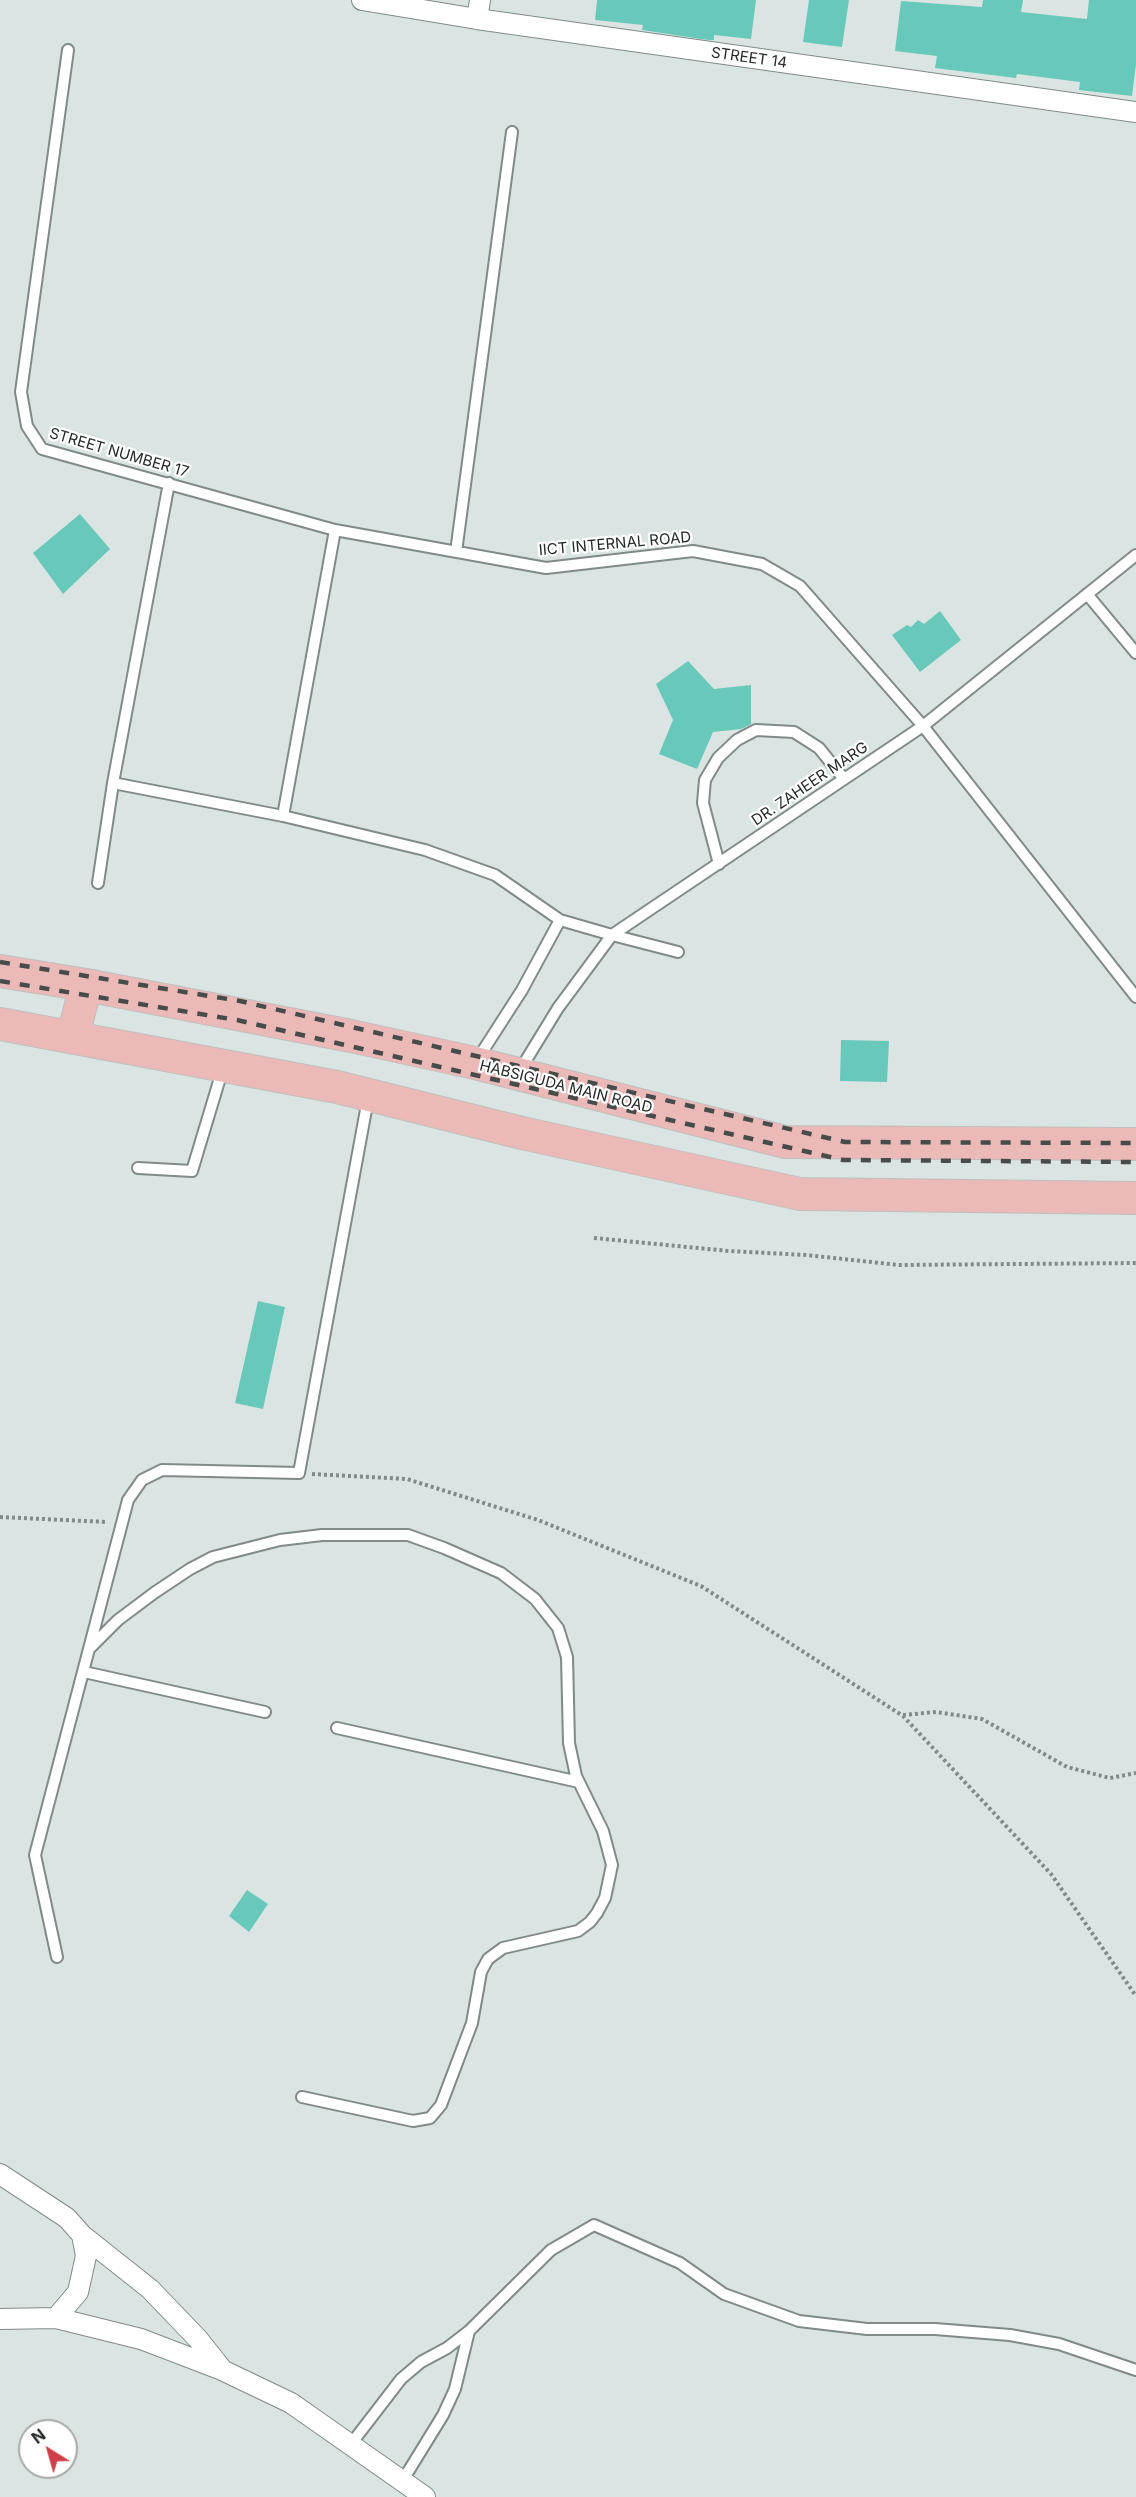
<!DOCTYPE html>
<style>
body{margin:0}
#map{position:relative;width:1136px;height:2497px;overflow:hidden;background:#dae5e3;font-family:Inter,sans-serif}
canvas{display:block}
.north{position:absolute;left:18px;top:2419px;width:60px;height:60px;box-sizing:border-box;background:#fff;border:2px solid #a8a9a9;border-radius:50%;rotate:323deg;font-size:16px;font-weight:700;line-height:24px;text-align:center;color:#252928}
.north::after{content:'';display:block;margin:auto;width:21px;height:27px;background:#d04048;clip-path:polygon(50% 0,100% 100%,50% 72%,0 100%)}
</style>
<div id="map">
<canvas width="1136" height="2497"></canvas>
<div class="north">N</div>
</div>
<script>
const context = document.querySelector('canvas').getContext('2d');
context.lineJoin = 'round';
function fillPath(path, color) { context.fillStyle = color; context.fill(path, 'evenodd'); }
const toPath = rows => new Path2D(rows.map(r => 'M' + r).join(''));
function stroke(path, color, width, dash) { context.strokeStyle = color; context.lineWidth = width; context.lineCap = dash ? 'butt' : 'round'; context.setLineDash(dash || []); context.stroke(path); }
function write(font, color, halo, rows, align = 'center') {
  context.font = font + ' Inter,sans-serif'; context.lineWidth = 4.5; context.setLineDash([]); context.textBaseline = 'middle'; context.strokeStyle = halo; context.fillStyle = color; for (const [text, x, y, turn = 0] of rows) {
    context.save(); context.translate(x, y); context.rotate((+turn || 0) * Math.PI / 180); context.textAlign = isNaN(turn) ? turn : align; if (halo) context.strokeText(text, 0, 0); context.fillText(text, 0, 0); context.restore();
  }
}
fillPath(toPath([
 [597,0,756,0,751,39,714,35,714,40,708,40,642,30,643,25,595,20],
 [809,0,849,0,842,47,803,42],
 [983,0,1023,0,1021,12,1087,19,1089,0,1136,0,1136,64,1132,96,1079,90,1080,82,1017,74,1016,78,935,68,937,56,895,51,901,1,982,7],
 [80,514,110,549,63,594,33,553],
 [940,611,961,640,920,672,892,635,907,625,911,627,918,620,924,624],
 [688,661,714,689,751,685,751,724,741,729,713,732,697,769,659,754,673,720,656,684],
 [841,1040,889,1041,887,1082,840,1081],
 [258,1301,285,1307,263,1409,235,1403],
 [247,1890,268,1904,249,1932,229,1916]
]), '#68c8ba');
const lane = toPath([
 [68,50,21,392,27,426,42,449,335,530,546,568,693,551,762,564,800,586,923,726,1136,555],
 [456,552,512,132],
 [1087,594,1136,653],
 [113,783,169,483],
 [283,816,335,530],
 [719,864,703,803,705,780,718,758,737,740,756,730,794,732,819,748,844,779],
 [98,883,113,783,283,816,425,850,495,875,560,920],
 [477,1060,522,990,560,920,612,935,923,726,1136,997],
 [520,1070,558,1008,612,935,678,952],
 [138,1168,192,1171,223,1068],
 [90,1648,118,1620,154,1593,190,1569,213,1557,280,1540,322,1535,408,1535,444,1548,501,1573,535,1599,558,1628,567,1657,569,1743,576,1776,603,1831,612,1865,605,1898,597,1913,590,1922,578,1931,503,1948,488,1959,481,1972,472,2023,441,2105,430,2118,413,2121,302,2097],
 [84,1672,265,1712],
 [337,1728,579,1782],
 [57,1957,35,1855,128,1500,142,1480,162,1470,299,1473,368,1099],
 [351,2444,401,2379,421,2362,447,2348,469,2331,551,2250,594,2225,680,2263,724,2294,799,2321,867,2329,935,2329,1010,2335,1059,2344,1136,2370],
 [403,2480,443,2415,455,2389,469,2331]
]);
const street = toPath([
 [362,0,477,19,1136,112],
 [477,19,480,0],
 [0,2174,67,2218,82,2235,86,2256,78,2292,56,2318],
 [82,2235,150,2289,198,2339,221,2368],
 [0,2319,56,2318,141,2339,222,2370,291,2403,425,2497]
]);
const primary = toPath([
 [0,971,86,985,351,1036,475,1063,785,1142,1136,1144],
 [0,1024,337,1087,522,1133,800,1194,1136,1198],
 [73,1036,86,985]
]);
stroke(lane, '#808a88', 14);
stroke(street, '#808a88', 22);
stroke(primary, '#bebfbe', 34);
stroke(toPath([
 [594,1238,729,1251,806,1255,899,1265,1136,1263],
 [312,1474,407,1479,538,1520,701,1586,903,1716,1051,1874,1136,1996],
 [0,1517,107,1522],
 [903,1715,936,1712,982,1719,1067,1767,1110,1778,1136,1773]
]), '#828a88', 4, [3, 3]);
stroke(lane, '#fff', 10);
stroke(street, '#fff', 20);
stroke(primary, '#ebb9b7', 32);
stroke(toPath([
 [0,962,240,1001,845,1142,1136,1143],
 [0,981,237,1020,843,1160,1136,1162]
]), '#474c4b', 4.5, [10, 10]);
write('15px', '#252928', '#fff', [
 ["STREET 14",749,58,8],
 ["STREET NUMBER 17",119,453,16],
 ["IICT INTERNAL ROAD",615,544,-5],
 ["DR. ZAHEER MARG",810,784,-34],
 ["HABSIGUDA MAIN ROAD",566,1087,14]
]);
</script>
